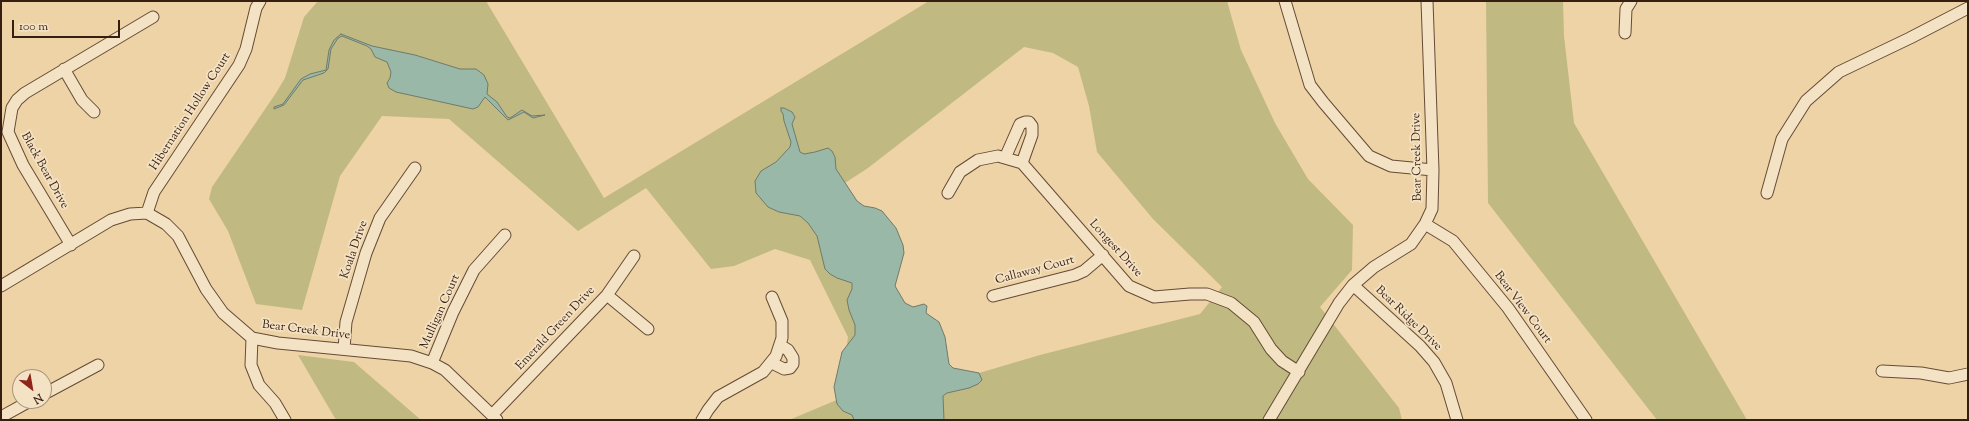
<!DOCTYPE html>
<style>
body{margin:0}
#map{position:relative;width:1969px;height:421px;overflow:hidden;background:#eed3a6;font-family:"Sorts Mill Goudy",serif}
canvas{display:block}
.frame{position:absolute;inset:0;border:2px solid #361e10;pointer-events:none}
.north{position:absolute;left:12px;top:369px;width:40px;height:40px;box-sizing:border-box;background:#f4e2c5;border:1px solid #a8947d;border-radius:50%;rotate:149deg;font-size:11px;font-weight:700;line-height:16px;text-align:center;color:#361e10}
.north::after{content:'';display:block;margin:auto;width:14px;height:18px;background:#8f2418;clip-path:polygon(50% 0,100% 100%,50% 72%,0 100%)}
.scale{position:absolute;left:12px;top:20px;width:108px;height:18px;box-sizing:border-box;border:2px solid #361e10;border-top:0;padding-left:5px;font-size:12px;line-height:14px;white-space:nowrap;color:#361e10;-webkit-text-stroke:3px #f4e2c5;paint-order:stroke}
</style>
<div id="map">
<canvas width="1969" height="421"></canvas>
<div class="frame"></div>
<div class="north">N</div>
<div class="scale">100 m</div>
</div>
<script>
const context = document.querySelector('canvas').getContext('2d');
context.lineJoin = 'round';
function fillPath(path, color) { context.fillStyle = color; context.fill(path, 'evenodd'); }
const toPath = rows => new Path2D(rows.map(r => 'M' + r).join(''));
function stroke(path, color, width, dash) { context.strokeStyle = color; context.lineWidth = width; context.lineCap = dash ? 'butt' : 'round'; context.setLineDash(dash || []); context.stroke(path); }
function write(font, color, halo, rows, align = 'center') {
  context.font = font + ' "Sorts Mill Goudy",serif'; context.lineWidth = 3.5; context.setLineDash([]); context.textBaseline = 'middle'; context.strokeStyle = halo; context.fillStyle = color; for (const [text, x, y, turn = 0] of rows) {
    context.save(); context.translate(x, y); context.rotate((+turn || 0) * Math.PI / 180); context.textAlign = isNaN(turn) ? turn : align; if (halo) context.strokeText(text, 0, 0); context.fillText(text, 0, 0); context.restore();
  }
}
fillPath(toPath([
 [318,1,486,1,604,198,929,1,1227,1,1241,50,1275,123,1308,179,1353,225,1352,270,1320,307,1399,408,1402,420,789,420,839,399,848,337,810,260,775,249,734,266,711,269,646,188,578,231,449,119,382,116,340,176,302,310,256,304,228,231,209,199,212,187,276,93,285,78,304,17],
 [1024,47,1053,53,1078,67,1089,106,1097,152,1153,219,1222,287,1200,314,1040,355,979,373,953,368,949,364,945,337,939,322,926,313,927,306,924,304,913,307,905,303,895,286,904,253,903,245,896,228,882,211,875,208,864,206,857,201,845,183,868,168],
 [1486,1,1563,1,1564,36,1574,123,1747,420,1657,420,1488,203],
 [298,355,354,362,421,420,336,420]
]), '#c0ba82');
const water = toPath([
 [341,34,372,46,415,55,460,69,476,69,484,75,488,84,487,94,497,102,507,117,510,118,522,110,532,116,545,115,533,118,524,112,508,120,485,97,478,107,473,109,396,92,389,88,387,83,390,78,391,72,387,62,375,57,371,49,367,46,342,36,338,38,331,49,328,69,324,73,303,80,284,105,274,109,274,107,283,104,301,79,310,74,326,70,329,50,334,40,341,34],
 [781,108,784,108,792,112,795,117,792,124,800,152,804,154,815,152,828,148,832,151,835,157,836,169,857,201,864,206,875,208,882,211,896,228,903,245,904,253,895,286,905,303,913,307,924,304,927,306,926,313,939,322,945,337,949,364,953,368,979,373,982,380,978,384,969,388,947,393,943,396,944,420,854,420,852,415,843,411,837,404,834,387,842,352,855,335,855,325,849,310,847,300,852,289,852,283,837,278,830,274,825,269,817,236,808,223,800,216,779,212,768,207,756,193,755,181,761,171,776,162,790,147,791,142,784,121,783,114,781,111,781,108]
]);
fillPath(water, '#99b8a7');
stroke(water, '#717a6b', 1);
const minor = toPath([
 [1285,1,1310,85,1323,102,1369,156,1391,166,1433,170],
 [1625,33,1626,9,1631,1],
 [64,69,82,100,94,112],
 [1005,158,1020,124,1025,122,1029,122,1032,126,1032,135,1022,163],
 [948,193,960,172,978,160,998,156,1022,163,1129,286,1154,297,1190,294,1207,294,1231,303,1254,322,1271,349,1282,361,1299,372],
 [1767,193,1782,139,1806,101,1839,72,1910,38,1968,8],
 [147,213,154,192,239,65,246,49,256,8,260,1],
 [1425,224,1453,241,1508,308,1586,420],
 [71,245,23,165,8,132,12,108,17,100,25,93,153,17],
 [1353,285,1420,346,1434,362,1446,383,1457,420],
 [1,286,111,220,130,214,147,213,166,224,178,236,206,289,223,313,252,338,278,343,411,356,432,363,445,370,497,420],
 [607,295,648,329],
 [993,296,1075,275,1084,271,1103,255],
 [252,338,251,365,259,385,275,403,285,420],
 [344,349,346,322,366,253,380,218,415,168],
 [432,363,453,312,474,270,505,235],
 [772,363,784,369,790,368,793,364,793,358,788,350,780,345],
 [1882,371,1921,373,1949,378,1968,374],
 [44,394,98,365],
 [492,415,607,295,634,256],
 [1,417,30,401],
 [702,420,708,410,718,397,763,372,776,356,782,338,782,321,772,297],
 [1269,420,1339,303,1353,285,1374,267,1411,244,1425,224,1432,209,1433,170,1427,1]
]);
stroke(minor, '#644b36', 13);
stroke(minor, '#f4e2c5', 11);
write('12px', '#361e10', '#f4e2c5', [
 ["Hibernation Hollow Court",191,112,-57],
 ["Bear Creek Drive",1418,157,-91],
 ["Black Bear Drive",44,171,61],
 ["Longest Drive",1115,249,48],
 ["Koala Drive",355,250,-71],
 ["Callaway Court",1035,271,-15],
 ["Bear View Court",1522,308,53],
 ["Mulligan Court",441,312,-66],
 ["Bear Ridge Drive",1408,319,44],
 ["Emerald Green Drive",556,329,-47],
 ["Bear Creek Drive",306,331,7]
]);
</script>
